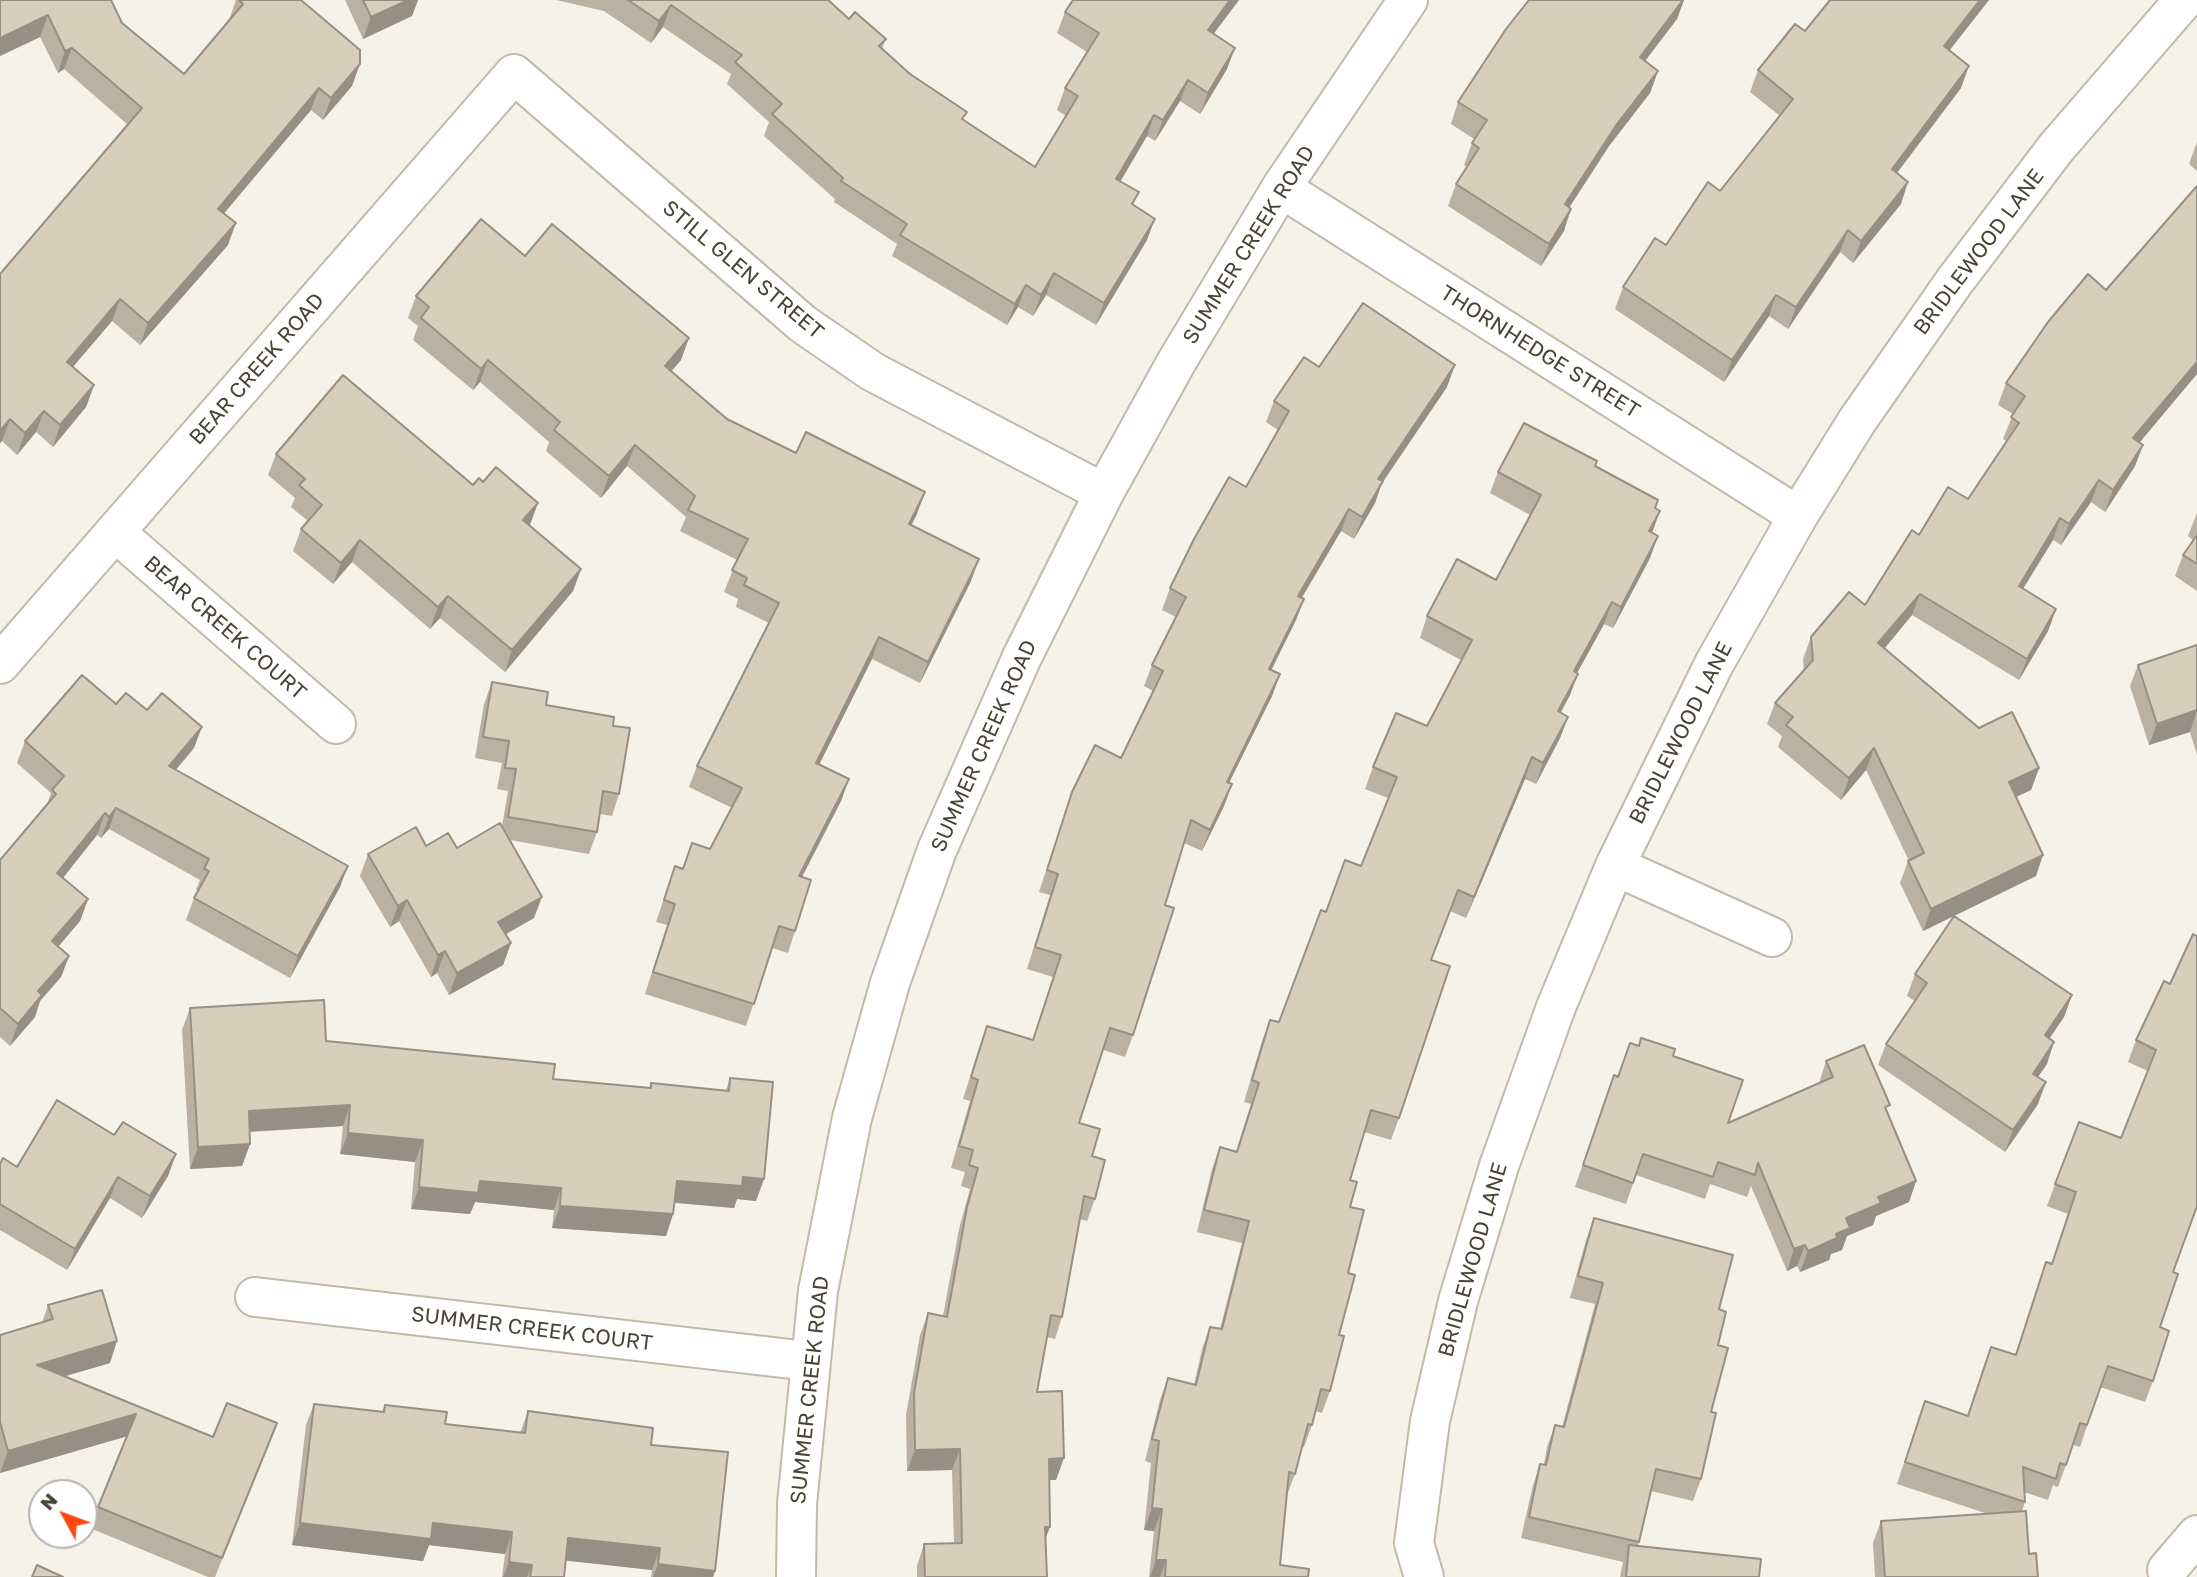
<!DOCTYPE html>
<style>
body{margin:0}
#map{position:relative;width:2197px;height:1577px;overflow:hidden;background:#f5f2e8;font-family:"Golos Text",sans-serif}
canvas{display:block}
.north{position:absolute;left:28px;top:1479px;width:70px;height:70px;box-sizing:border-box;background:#fff;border:2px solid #b6b4af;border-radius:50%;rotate:311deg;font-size:19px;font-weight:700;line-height:28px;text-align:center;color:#484336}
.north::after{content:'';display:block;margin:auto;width:24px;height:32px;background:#ff4914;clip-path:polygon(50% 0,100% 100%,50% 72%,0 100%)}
</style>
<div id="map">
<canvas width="2197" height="1577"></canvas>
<div class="north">N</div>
</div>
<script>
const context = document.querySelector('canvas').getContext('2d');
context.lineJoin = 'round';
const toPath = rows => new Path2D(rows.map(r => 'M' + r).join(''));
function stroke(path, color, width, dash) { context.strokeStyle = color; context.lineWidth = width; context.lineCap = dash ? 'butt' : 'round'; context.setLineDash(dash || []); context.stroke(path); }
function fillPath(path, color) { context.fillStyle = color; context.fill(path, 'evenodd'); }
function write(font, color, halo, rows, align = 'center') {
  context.font = font + ' "Golos Text",sans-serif'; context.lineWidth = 6; context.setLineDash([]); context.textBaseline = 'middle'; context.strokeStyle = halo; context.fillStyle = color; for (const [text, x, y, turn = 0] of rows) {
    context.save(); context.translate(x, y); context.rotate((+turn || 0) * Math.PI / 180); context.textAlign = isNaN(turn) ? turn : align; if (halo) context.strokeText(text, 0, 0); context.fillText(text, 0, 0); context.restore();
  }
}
const street = toPath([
 [1281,188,1798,516],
 [115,532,336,724],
 [0,664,514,74,803,324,873,372,1104,493],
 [1615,866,1772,937],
 [255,1297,808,1361],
 [2167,1570,2197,1535],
 [796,1577,797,1504,818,1291,852,1118,890,983,937,850,1022,657,1104,493,1177,361,1281,188,1408,0],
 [1424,1577,1414,1543,1430,1421,1458,1301,1499,1166,1556,1007,1615,866,1714,664,1798,516,1857,421,1954,282,2056,148,2184,0]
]);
stroke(street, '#c1baa9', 42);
stroke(street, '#fff', 38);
fillPath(toPath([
 [0,0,122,23,184,74,229,20,236,0,301,0,352,86,323,120,311,110,224,213,228,245,140,345,112,321,73,367,94,385,86,407,53,447,36,432,17,455,2,441,0,443,0,274,128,125,64,69,58,73,40,37,0,56],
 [345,0,418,0,412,16,363,39],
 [556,0,828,0,849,19,886,39,882,49,964,120,1035,167,1066,116,1057,110,1065,88,1087,52,1057,33,1065,12,1073,0,1239,0,1213,34,1227,69,1200,114,1180,101,1155,141,1147,136,1120,181,1134,205,1147,240,1096,325,1046,295,1033,316,1018,307,1007,325,892,256,897,244,834,202,835,199,764,136,769,122,727,84,731,74,663,27,651,43,604,11],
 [1529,0,1684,0,1677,19,1645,61,1658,71,1650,93,1609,146,1569,208,1564,231,1541,266,1448,206,1456,184,1467,167,1464,165,1472,143,1474,139,1451,124,1458,102],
 [1830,0,1989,0,1950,50,1961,88,1897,173,1901,204,1853,263,1840,252,1788,329,1769,316,1724,382,1615,309,1623,287,1720,191,1780,116,1750,92,1758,70,1805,31],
 [2197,142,2197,171,2189,164],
 [525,256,681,360,671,371,727,419,917,514,911,525,971,581,920,683,872,659,819,764,849,779,841,801,802,877,795,931,788,953,772,948,746,1026,645,994,667,925,656,922,675,866,683,869,710,849,732,808,689,787,697,766,769,623,736,607,738,599,724,592,737,560,680,531,686,517,627,466,601,498,546,451,549,442,480,382,473,390,413,340,418,326,408,318,416,296],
 [1319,367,1447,387,1382,483,1375,503,1354,539,1341,531,1302,598,1304,599,1296,620,1271,670,1280,674,1272,696,1229,783,1232,784,1224,806,1202,851,1184,843,1165,905,1133,1035,1125,1057,1103,1050,1079,1123,1092,1156,1095,1199,1087,1221,1080,1219,1062,1317,1055,1339,1047,1337,1037,1392,1056,1480,1049,1480,1046,1539,1047,1577,917,1577,917,1566,924,1544,954,1544,952,1470,907,1471,906,1415,920,1335,928,1313,943,1316,959,1229,970,1189,961,1186,965,1172,951,1168,970,1101,963,1099,979,1048,987,1026,1033,1040,1053,977,1027,969,1050,895,1039,892,1072,792,1121,758,1153,691,1144,686,1152,665,1176,617,1162,610,1170,588,1246,487,1278,430,1266,422,1274,401],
 [2006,383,2143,445,2135,466,2105,512,2091,502,2061,545,2053,540,2023,589,2056,609,2048,631,2019,680,1912,615,1884,648,1979,728,2039,768,2031,790,2016,797,2036,876,1923,931,1900,883,1908,861,1909,861,1866,770,1841,800,1778,747,1782,736,1767,724,1775,703,1804,670,1803,659,1811,637,1865,605,1919,535,1968,499,2006,441,2003,439,2013,414,1998,405],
 [276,454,473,485,529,525,581,569,573,591,505,672,440,618,430,629,352,562,333,584,293,551,301,529,308,521,291,507,295,498,268,475],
 [1596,466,1655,508,1652,533,1650,558,1613,628,1604,624,1577,673,1570,695,1560,713,1568,717,1560,738,1536,784,1525,779,1466,918,1450,911,1431,960,1399,1118,1391,1140,1364,1132,1350,1180,1350,1207,1348,1273,1330,1391,1322,1413,1316,1411,1312,1425,1304,1447,1302,1446,1295,1474,1287,1495,1280,1565,1308,1577,1149,1577,1154,1531,1144,1530,1151,1463,1145,1461,1160,1400,1168,1378,1194,1385,1202,1349,1210,1327,1220,1329,1242,1243,1197,1232,1212,1169,1220,1147,1236,1151,1251,1104,1244,1102,1262,1041,1270,1020,1279,1022,1326,912,1361,866,1388,798,1365,789,1373,767,1427,726,1461,660,1420,638,1427,616,1496,580,1530,515,1490,493,1498,472],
 [2197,513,2197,591,2175,576,2183,555,2193,540,2188,536],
 [2197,645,2197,755,2190,732,2149,745,2130,686,2138,665],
 [492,682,546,705,613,726,619,794,612,816,600,814,597,832,589,854,510,840,534,918,506,934,511,943,503,965,449,995,437,973,431,977,399,921,390,927,360,876,368,854,426,846,457,848,502,826,508,791,497,789,502,763,475,758,484,704],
 [116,704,194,748,176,770,340,887,290,978,186,920,194,898,198,891,196,890,200,880,109,829,101,838,97,835,63,878,88,899,80,921,58,947,69,956,61,977,40,1001,35,1017,10,1046,0,1037,0,860,46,807,51,793,17,763,25,741],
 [1915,974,2072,995,2064,1017,2049,1038,2047,1064,2038,1077,2038,1104,2005,1152,1878,1065,1886,1044,1915,1001,1907,996],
 [2164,981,2173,1272,2160,1327,2153,1381,2145,1402,2100,1387,2080,1447,2073,1445,2058,1487,2053,1485,2048,1500,2024,1492,2025,1502,2022,1511,2029,1554,2038,1577,1875,1577,1873,1543,1881,1521,1988,1514,1897,1484,1917,1423,1925,1401,1967,1416,1991,1347,2015,1355,2046,1262,2051,1264,2068,1214,2047,1206,2055,1184,2121,1138,2148,1071,2128,1062,2136,1040],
 [190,1008,326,1041,553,1079,649,1088,651,1083,726,1090,730,1078,756,1201,737,1199,734,1208,675,1203,673,1214,666,1236,552,1228,554,1210,475,1202,470,1214,411,1209,415,1162,340,1154,343,1126,250,1132,250,1144,242,1166,190,1169,182,1030],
 [1641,1038,1673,1056,1728,1123,1819,1083,1826,1061,1887,1112,1916,1181,1909,1202,1876,1216,1873,1225,1847,1236,1842,1250,1831,1254,1829,1260,1800,1272,1797,1266,1787,1271,1751,1186,1747,1197,1710,1184,1705,1199,1636,1175,1626,1204,1575,1187,1606,1097,1638,1046],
 [0,1164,17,1167,168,1176,142,1218,110,1198,67,1270,0,1230],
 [1594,1218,1719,1309,1718,1345,1711,1412,1701,1479,1693,1501,1651,1491,1638,1546,1759,1577,1620,1577,1623,1562,1521,1538,1533,1485,1540,1464,1544,1464,1547,1447,1555,1425,1562,1427,1595,1304,1570,1298,1586,1240],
 [48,1305,110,1363,64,1376,213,1437,277,1423,215,1577,208,1577,90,1528,127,1436,0,1473,0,1335,42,1323],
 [314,1404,382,1412,385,1405,445,1424,520,1433,528,1411,651,1445,715,1571,713,1577,651,1577,652,1570,566,1560,564,1577,502,1577,505,1554,429,1545,423,1561,292,1545,306,1425]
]), '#b9b1a2');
fillPath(toPath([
 [408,0,418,0,412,16,363,39,371,17],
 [1230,0,1239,0,1200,52,1208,30],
 [1677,0,1684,0,1677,19,1632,78,1640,57],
 [1980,0,1989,0,1936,67,1944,46],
 [671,5,663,27,651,43,659,21],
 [48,15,40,37,0,56,0,38],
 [72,48,64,69,58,73,65,51],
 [1235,48,1227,69,1200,114,1208,93],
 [360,64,352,86,323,120,331,98],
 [1969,66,1961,88,1884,190,1892,169],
 [1658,71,1650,93,1609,146,1557,226,1565,204,1617,124],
 [1188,80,1180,101,1155,141,1163,120],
 [319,88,311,110,210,230,218,209],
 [1154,115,1147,136,1109,201,1116,179],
 [1908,182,1901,204,1853,263,1861,241],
 [1571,209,1564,231,1541,266,1549,244],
 [1155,219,1147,240,1096,325,1104,303],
 [236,223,228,245,140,345,148,323],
 [1848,230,1840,252,1788,329,1796,307],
 [1054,273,1046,295,1033,316,1041,295],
 [1026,285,1018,307,1007,325,1015,304],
 [1776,295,1769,316,1724,382,1732,360],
 [120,299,112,321,59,383,67,362],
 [689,338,681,360,657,388,665,366],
 [488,360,480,382,473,390,481,369],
 [2197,362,2197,374,2125,460,2133,438],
 [1455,365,1447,387,1382,483,1375,503,1354,539,1378,479],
 [94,385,86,407,53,447,60,425],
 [44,411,36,432,17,455,25,433],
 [10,419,2,441,0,443,0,431],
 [635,445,627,466,601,498,609,476],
 [2143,445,2135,466,2105,512,2113,490],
 [2099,480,2091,502,2061,545,2069,524],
 [925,492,917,514,901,546,909,524],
 [538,503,530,525,515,542,523,520],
 [1349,509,1341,531,1290,617,1298,596],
 [1660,511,1652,533,1649,531],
 [2060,518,2053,540,2011,608,2019,586],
 [1658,536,1650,558,1613,628,1621,607],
 [360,540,352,562,333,584,341,563],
 [979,559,971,581,920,683,928,662],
 [581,569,573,591,505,672,512,650],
 [1920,594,1912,615,1871,665,1878,643],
 [448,596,440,618,430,629,438,607],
 [1304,599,1296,620,1261,691,1269,669],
 [1612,602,1604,624,1566,693,1574,671],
 [2056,609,2048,631,2019,680,2027,659],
 [879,637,872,659,809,785,816,763],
 [1280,674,1272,696,1219,803,1227,782],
 [1578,674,1570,695,1550,733,1558,711],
 [2197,710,2190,732,2149,745,2157,724],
 [1568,717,1560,738,1536,784,1543,763],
 [202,727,194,748,161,787,169,766],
 [1874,748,1866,770,1841,800,1849,778],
 [1532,757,1525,779,1466,918,1474,897],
 [2039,768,2031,790,2001,804,2009,782],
 [849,779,841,801,791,898,799,876],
 [1232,784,1224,806,1202,851,1210,830],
 [116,808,109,829,101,838,109,817],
 [105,813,97,835,49,895,57,873],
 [2043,855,2036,876,1923,931,1931,909],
 [348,866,340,887,290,978,298,956],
 [542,897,534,918,490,943,498,922],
 [88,899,80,921,44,963,52,941],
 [407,900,399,921,390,927,398,906],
 [511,943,503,965,449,995,457,973],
 [445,951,437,973,431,977,438,955],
 [69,956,61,977,40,1001,35,1017,10,1046,18,1024,38,991],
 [2072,995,2064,1017,2037,1057,2045,1035],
 [2054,1042,2047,1064,2025,1095,2033,1074],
 [2046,1082,2038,1104,2005,1152,2013,1130],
 [350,1105,343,1126,241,1132,249,1111],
 [348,1133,423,1140,415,1162,340,1154],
 [250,1144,242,1166,190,1169,198,1147],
 [176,1154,168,1176,142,1218,150,1196],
 [118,1177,110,1198,67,1270,75,1249],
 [743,1177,764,1179,756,1201,737,1199,734,1208,669,1202,677,1181],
 [480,1181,561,1188,554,1210,475,1202,470,1214,411,1209,419,1187],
 [1916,1181,1909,1202,1876,1216,1873,1225,1847,1236,1842,1250,1831,1254,1829,1260,1800,1272,1808,1251,1836,1234,1846,1218,1878,1197],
 [560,1206,673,1214,666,1236,552,1228],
 [1805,1245,1797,1266,1787,1271,1794,1249],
 [117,1341,110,1363,29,1387,37,1365],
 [136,1414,128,1436,0,1473,8,1451],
 [960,1449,952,1470,907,1471,915,1450],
 [1064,1458,1056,1480,1041,1480,1049,1459],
 [1152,1508,1162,1509,1154,1531,1144,1530],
 [300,1523,433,1523,512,1532,505,1554,429,1545,423,1561,292,1545],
 [1045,1527,1050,1527,1042,1548],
 [568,1538,660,1548,652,1570,560,1560],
 [1156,1560,1166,1560,1160,1577,1150,1577],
 [509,1562,532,1565,527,1577,503,1577],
 [658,1564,715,1571,713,1577,653,1577]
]), '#969084');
const building = toPath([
 [0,0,111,0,122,23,184,74,243,4,239,0,301,0,360,50,360,64,331,98,319,88,218,209,236,223,148,323,120,299,67,362,94,385,60,425,44,411,25,433,10,419,0,431,0,274,142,108,72,48,65,51,48,15,0,38,0,0],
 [363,0,408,0,371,17,363,0],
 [628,0,828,0,849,19,855,12,886,39,879,46,910,74,967,112,962,119,1035,167,1078,96,1065,88,1099,33,1065,12,1073,0,1230,0,1208,30,1235,48,1208,93,1188,80,1163,120,1154,115,1116,179,1139,192,1132,204,1155,219,1104,303,1054,273,1041,295,1026,285,1015,304,900,235,907,224,841,181,843,178,772,114,782,104,735,62,742,55,671,5,659,21,628,0],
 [1529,0,1683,0,1640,57,1658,71,1617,124,1565,204,1571,209,1549,244,1456,184,1479,148,1472,143,1487,120,1458,102,1506,29,1529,0],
 [1830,0,1980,0,1944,46,1969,66,1892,169,1908,182,1861,241,1848,230,1796,307,1776,295,1732,360,1623,287,1655,238,1666,245,1708,182,1720,191,1793,99,1758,70,1795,24,1805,31,1830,0],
 [2197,186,2197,362,2133,438,2143,445,2113,490,2099,480,2069,524,2060,518,2019,586,2056,609,2027,659,1920,594,1878,643,1979,728,2012,712,2039,768,2009,782,2043,855,1931,909,1908,861,1924,853,1874,748,1849,778,1786,725,1793,717,1775,703,1813,660,1811,637,1849,592,1865,605,1912,530,1919,535,1948,487,1968,499,2019,423,2011,417,2025,396,2006,383,2048,322,2088,274,2106,290,2197,186],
 [481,219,525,256,552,224,689,338,665,366,727,419,796,453,806,432,925,492,909,524,979,559,928,662,879,637,816,763,849,779,799,876,811,880,795,931,779,926,754,1004,653,972,675,904,664,900,675,866,683,869,692,843,710,849,742,788,697,766,779,603,744,585,747,578,732,570,748,539,688,510,695,496,635,445,609,476,554,430,560,422,488,360,481,369,421,318,429,307,416,296,481,219],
 [1363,303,1455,365,1378,479,1383,481,1362,517,1349,509,1298,596,1304,599,1269,669,1280,674,1227,782,1232,784,1210,830,1191,820,1165,905,1174,908,1133,1035,1110,1028,1079,1123,1100,1129,1092,1156,1105,1160,1095,1199,1084,1196,1062,1317,1051,1315,1037,1392,1062,1391,1064,1458,1049,1459,1050,1527,1045,1527,1047,1577,925,1577,924,1544,962,1543,960,1449,915,1450,914,1393,928,1313,947,1317,967,1207,978,1168,969,1165,973,1150,959,1146,978,1080,971,1077,987,1026,1033,1040,1061,955,1035,947,1058,874,1047,870,1072,792,1095,745,1121,758,1163,671,1152,665,1186,597,1170,588,1194,539,1229,477,1246,487,1289,411,1274,401,1304,357,1319,367,1363,303],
 [343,375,473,485,479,478,483,482,496,467,538,503,523,520,581,569,512,650,448,596,438,607,360,540,341,563,301,529,322,505,299,485,305,479,276,454,343,375],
 [1524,423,1597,461,1595,466,1658,500,1655,508,1660,511,1649,531,1658,536,1621,607,1612,602,1574,671,1578,674,1558,711,1568,717,1543,763,1532,757,1474,897,1458,890,1431,960,1450,966,1399,1118,1371,1110,1350,1180,1357,1182,1350,1207,1364,1210,1348,1273,1355,1275,1339,1335,1344,1336,1330,1391,1321,1389,1312,1425,1308,1424,1295,1474,1289,1472,1280,1565,1309,1569,1308,1577,1165,1577,1166,1560,1156,1560,1162,1509,1152,1508,1159,1441,1152,1439,1168,1378,1196,1385,1210,1327,1222,1329,1249,1221,1204,1210,1220,1147,1237,1152,1259,1083,1252,1080,1270,1020,1279,1022,1321,910,1326,912,1345,860,1361,866,1397,777,1373,767,1396,713,1427,726,1472,640,1427,616,1457,559,1496,580,1541,495,1498,472,1524,423],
 [2197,535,2197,564,2183,555,2197,535],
 [2197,645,2197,710,2157,724,2138,665,2197,645],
 [82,675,116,704,126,693,147,710,162,693,202,727,169,766,348,866,298,956,194,898,209,871,204,869,209,859,116,808,109,817,105,813,57,873,88,899,52,941,69,956,38,991,42,995,18,1024,0,1008,0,860,56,794,52,790,64,776,25,741,82,675],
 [492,682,548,692,546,705,614,717,613,726,630,728,619,794,603,791,597,832,508,817,516,769,505,768,509,741,483,737,492,682],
 [500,823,542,897,498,922,511,943,457,973,445,951,438,955,407,900,398,906,368,854,416,827,426,846,448,833,457,848,500,823],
 [1954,916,2072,995,2045,1035,2054,1042,2033,1074,2046,1082,2013,1130,1886,1044,1927,983,1915,974,1954,916],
 [2193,934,2197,936,2197,1206,2173,1272,2178,1274,2160,1327,2169,1331,2153,1381,2108,1366,2087,1425,2080,1423,2066,1465,2060,1463,2056,1479,2023,1467,2025,1502,1905,1462,1925,1401,1968,1416,1991,1347,2016,1355,2046,1262,2052,1264,2076,1192,2055,1184,2079,1122,2121,1138,2156,1050,2136,1040,2164,981,2170,984,2193,934],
 [324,1000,326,1041,555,1064,553,1079,651,1088,651,1083,729,1091,730,1078,773,1082,764,1179,743,1177,742,1186,677,1181,673,1214,560,1206,561,1188,480,1181,478,1193,419,1187,423,1140,348,1133,350,1105,249,1111,250,1144,198,1147,190,1008,324,1000],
 [1641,1038,1675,1049,1673,1056,1743,1080,1728,1123,1833,1077,1826,1061,1864,1045,1890,1105,1885,1107,1916,1181,1878,1197,1881,1203,1846,1218,1850,1228,1836,1234,1837,1238,1808,1251,1805,1245,1794,1249,1758,1163,1755,1175,1718,1162,1713,1177,1643,1154,1633,1183,1583,1165,1614,1075,1618,1077,1630,1043,1639,1046,1641,1038],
 [57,1100,114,1135,123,1122,176,1154,150,1196,118,1177,75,1249,0,1204,0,1164,3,1158,17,1167,57,1100],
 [1594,1218,1733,1255,1719,1309,1726,1312,1718,1345,1728,1348,1711,1412,1716,1413,1701,1479,1656,1469,1639,1542,1529,1517,1540,1464,1546,1465,1555,1425,1564,1427,1603,1283,1578,1276,1594,1218],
 [102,1290,117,1341,37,1365,213,1437,227,1403,277,1423,222,1558,98,1507,136,1414,8,1451,0,1422,0,1335,53,1319,48,1305,102,1290],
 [314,1404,384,1412,385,1405,447,1412,445,1424,525,1433,528,1411,653,1428,651,1445,728,1452,715,1571,658,1564,660,1548,568,1538,564,1577,530,1577,532,1565,509,1562,512,1532,433,1523,431,1539,300,1523,314,1404],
 [2026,1511,2029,1554,2036,1553,2038,1577,1885,1577,1881,1521,2026,1511],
 [1629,1545,1761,1559,1759,1577,1626,1577,1629,1545],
 [37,1565,63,1577,32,1577,37,1565]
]);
fillPath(building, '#d7cebc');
stroke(building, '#969084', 2);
write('21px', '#484336', '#fff', [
 ["SUMMER CREEK ROAD",1249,245,-58],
 ["BRIDLEWOOD LANE",1979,252,-53],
 ["STILL GLEN STREET",743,270,40],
 ["THORNHEDGE STREET",1540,352,32],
 ["BEAR CREEK ROAD",257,369,-49],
 ["BEAR CREEK COURT",225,628,41],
 ["BRIDLEWOOD LANE",1681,733,-63],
 ["SUMMER CREEK ROAD",984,746,-66],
 ["BRIDLEWOOD LANE",1473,1260,-74],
 ["SUMMER CREEK COURT",532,1329,7],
 ["SUMMER CREEK ROAD",810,1390,-84]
]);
</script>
